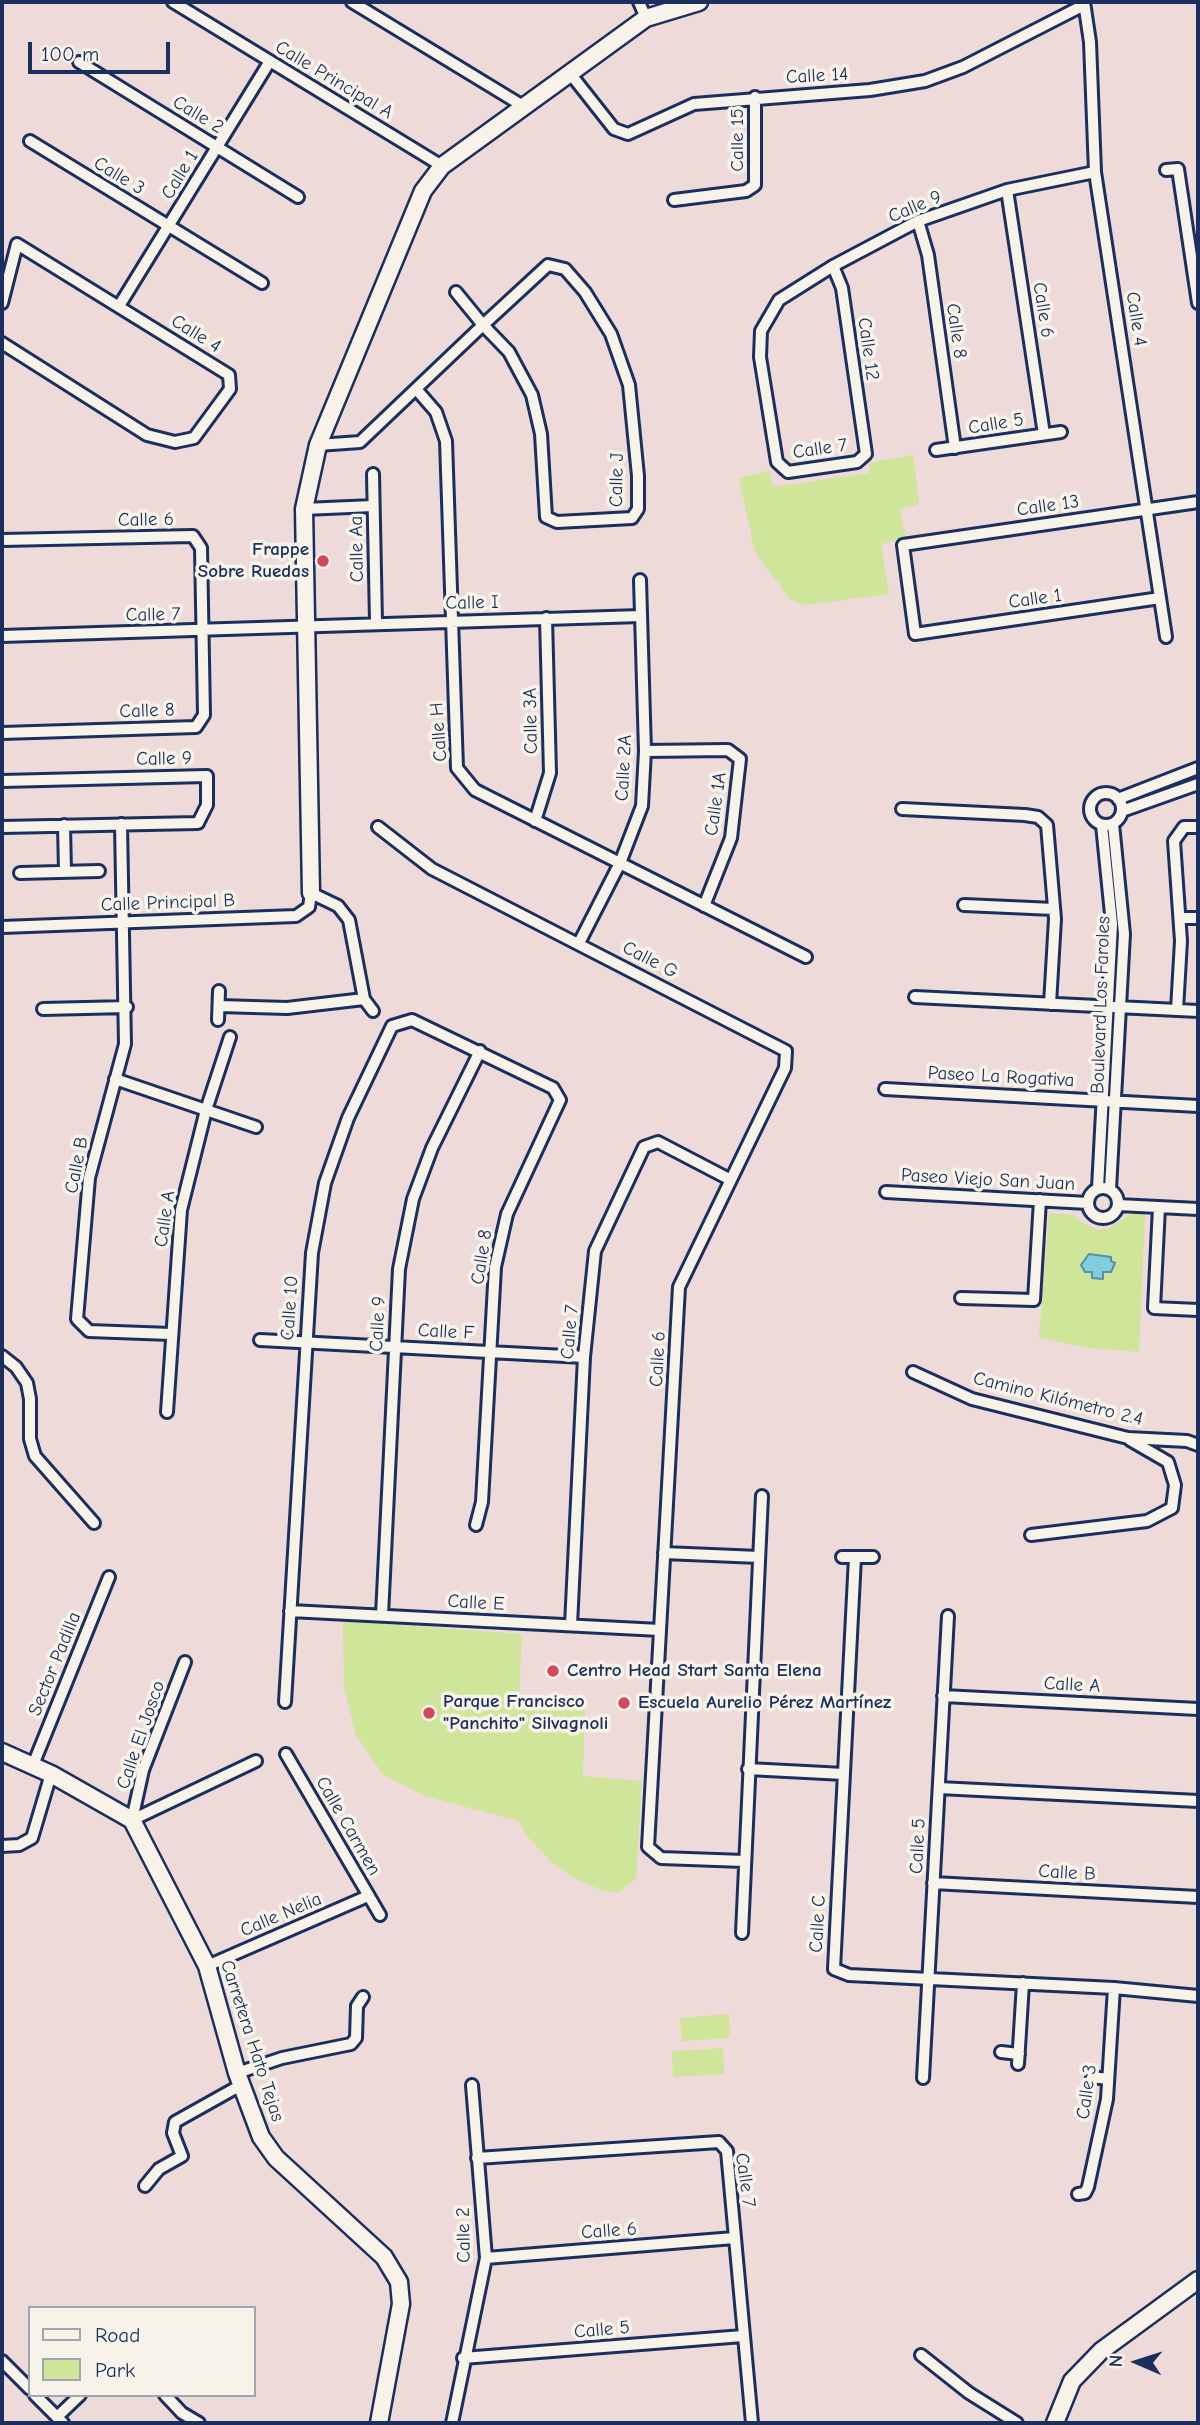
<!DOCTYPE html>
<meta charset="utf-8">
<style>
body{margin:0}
#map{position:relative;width:1200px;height:2425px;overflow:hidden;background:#eedad8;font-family:"Comic Neue",sans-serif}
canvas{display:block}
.frame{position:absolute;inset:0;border:4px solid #1b2f5e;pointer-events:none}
.legend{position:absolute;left:28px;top:2306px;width:228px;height:91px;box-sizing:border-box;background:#f7f3e8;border:2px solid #9fa5b1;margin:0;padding:9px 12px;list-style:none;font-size:21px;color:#1b2f5e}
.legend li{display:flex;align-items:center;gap:14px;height:35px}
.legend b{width:35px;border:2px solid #9fa5b1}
.north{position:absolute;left:1102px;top:2327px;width:70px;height:70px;-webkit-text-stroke:5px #f7f3e8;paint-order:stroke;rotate:273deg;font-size:19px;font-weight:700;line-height:28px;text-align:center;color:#1b2f5e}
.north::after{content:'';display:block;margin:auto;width:24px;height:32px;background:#1b2f5e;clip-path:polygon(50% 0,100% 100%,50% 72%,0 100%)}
.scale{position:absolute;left:28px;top:42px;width:142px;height:32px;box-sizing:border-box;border:4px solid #1b2f5e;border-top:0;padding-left:9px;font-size:21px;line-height:24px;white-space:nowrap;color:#1b2f5e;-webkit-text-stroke:5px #f7f3e8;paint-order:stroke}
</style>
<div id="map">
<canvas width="1200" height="2425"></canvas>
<div class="frame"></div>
<ul class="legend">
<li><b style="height:9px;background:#f7f3e8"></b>Road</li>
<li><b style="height:19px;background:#cee59a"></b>Park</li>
</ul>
<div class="north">N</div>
<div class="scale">100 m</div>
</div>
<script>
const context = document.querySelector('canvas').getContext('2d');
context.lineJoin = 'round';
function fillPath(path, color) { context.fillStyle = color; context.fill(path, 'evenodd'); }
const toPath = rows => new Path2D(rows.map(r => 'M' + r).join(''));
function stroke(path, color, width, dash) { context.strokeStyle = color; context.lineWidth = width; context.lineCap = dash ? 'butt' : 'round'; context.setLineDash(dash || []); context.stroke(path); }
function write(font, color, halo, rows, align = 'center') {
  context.font = font + ' "Comic Neue",sans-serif'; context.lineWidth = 7; context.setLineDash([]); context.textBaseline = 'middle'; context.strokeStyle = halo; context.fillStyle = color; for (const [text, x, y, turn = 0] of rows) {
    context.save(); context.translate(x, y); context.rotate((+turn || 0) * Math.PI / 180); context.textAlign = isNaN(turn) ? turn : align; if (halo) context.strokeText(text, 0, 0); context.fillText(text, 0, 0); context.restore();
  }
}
fillPath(toPath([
 [913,455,919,504,900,509,906,539,881,544,889,594,805,605,791,600,755,552,739,478,770,471,772,487,869,473,869,463],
 [1049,1213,1074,1215,1079,1221,1097,1230,1109,1228,1132,1213,1145,1215,1139,1352,1089,1348,1039,1338],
 [343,1621,522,1634,519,1696,585,1703,583,1776,642,1781,636,1878,618,1893,601,1890,574,1878,551,1861,526,1835,519,1821,425,1796,383,1775,356,1735,344,1687],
 [729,2014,730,2038,682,2041,680,2018],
 [723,2048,724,2074,673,2077,672,2051]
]), '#cee59a');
const water = toPath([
 [1089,1254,1111,1257,1111,1261,1115,1263,1111,1272,1103,1272,1103,1279,1092,1278,1092,1272,1085,1272,1081,1265,1089,1254]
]);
fillPath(water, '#80cdde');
stroke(water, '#588eab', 2);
const street = toPath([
 [173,2,442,166],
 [352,2,523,106],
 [639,2,646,18],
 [1084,2,1090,42,1095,172,1166,637],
 [79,62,298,197],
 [569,72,614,129,628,134,694,104,870,90,925,81,963,67,1084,5],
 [30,141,262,283],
 [1166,170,1178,169,1198,303],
 [1007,190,1044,434],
 [674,200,746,191,755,185,755,97],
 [918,221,928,255,955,448],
 [548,265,565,269,585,292,611,334,629,385,638,476,638,509,632,518,557,522,546,517,541,434,532,395,509,352,483,325,548,265],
 [833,266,842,288,866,454,857,462,788,472,777,462,760,357,761,331,779,300,833,266,918,221,1007,190,1095,172],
 [2,303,17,244,229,375,230,389,194,438,175,442,147,435,2,343],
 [119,306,270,61],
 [416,389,436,412,446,441,457,768,475,790,806,957],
 [318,445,360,442,483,325,456,292],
 [936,450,1061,432],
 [373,474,376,622],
 [304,509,373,506],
 [2,540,193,536,201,548,204,715,196,727,2,733],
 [1160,598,915,634,903,545,1198,502],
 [2,636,641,616],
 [645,751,728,750,740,759,731,838,704,906],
 [2,781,207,776,207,805,198,823,2,827],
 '1090 809a16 16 0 1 1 32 0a16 16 0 1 1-32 0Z',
 [1118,799,1198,768],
 [902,809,1025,815,1038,817,1047,825,1055,919,1050,1004],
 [1122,811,1198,784],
 [535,821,550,773,546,618],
 [121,824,125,1044,89,1178,77,1319,89,1331,171,1334],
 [64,825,65,872],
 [378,827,432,869,786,1051,785,1068,679,1287,648,1847,661,1858,744,1861],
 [20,873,99,871],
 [964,905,1054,909],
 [1181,918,1198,918],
 [2,927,296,916,309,907,311,893,338,906,349,920,364,999,373,1011],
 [579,943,620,863,642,806,645,751,640,580],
 [915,997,1198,1011],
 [219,1006,287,1008,364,999],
 [43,1009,127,1007],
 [1177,1010,1181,941,1174,841,1184,827,1198,827],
 [218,1020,219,991],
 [115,1079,256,1127],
 [885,1089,1198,1106],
 '1088 1203a15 15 0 1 1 30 0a15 15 0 1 1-30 0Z',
 [1098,1188,1112,924,1102,825],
 [1110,1189,1124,934,1113,824],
 [886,1192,1088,1203],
 [1118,1205,1198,1209],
 [1159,1207,1154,1308,1198,1310],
 [961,1298,1034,1300,1040,1200],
 [260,1340,584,1357],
 [2,1356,16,1367,27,1383,30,1399,30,1439,35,1456,94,1523],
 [913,1372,972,1399,1128,1438,1187,1441,1198,1445],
 [167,1412,181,1210,206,1110,230,1037],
 [1031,1535,1147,1521,1172,1508,1175,1485,1168,1462,1130,1440],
 [664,1553,759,1557],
 [842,1557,873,1557],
 [855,1557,834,1969,849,1975,1114,1988,1198,1996],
 [290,1611,660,1630],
 [382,1615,399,1269,413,1199,432,1148,480,1051],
 [571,1625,584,1357,595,1251,644,1147,658,1142,729,1179],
 [943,1696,1198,1709],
 [285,1702,312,1253,325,1183,348,1118,392,1026,412,1020,553,1088,560,1100,507,1214,495,1267,482,1502,476,1525],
 [286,1754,380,1915],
 [33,1765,109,1577],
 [748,1769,844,1774],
 [939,1788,1198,1801],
 [132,1820,143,1770,185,1662],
 [132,1820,256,1761],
 [2,1846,19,1845,32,1838,51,1774],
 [933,1883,1198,1897],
 [742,1933,762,1496],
 [207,1966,368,1896],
 [1001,2052,1019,2054],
 [1018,2064,1023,1983],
 [237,2073,282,2058,351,2044,356,2038,357,2006,363,1997],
 [1092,2077,1108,2079],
 [923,2078,948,1616],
 [477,2158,719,2142,727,2151,752,2423],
 [145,2186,159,2169,182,2156,173,2133,175,2122,241,2085],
 [1078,2194,1085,2193,1088,2187,1107,2099,1114,1988],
 [486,2258,734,2238],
 [921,2355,969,2393,1017,2423],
 [463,2358,743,2336],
 [2,2361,30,2389],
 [35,2395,63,2423],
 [165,2395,182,2413,199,2423],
 [57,2417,80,2395],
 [452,2423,486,2258,472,2085]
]);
const secondary = toPath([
 [311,893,304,509,318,445,423,191,442,166,646,18,699,2],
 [2,1752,51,1774,132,1820,207,1966,237,2073,261,2137,276,2158,384,2257,399,2282,401,2304,379,2423],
 [1055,2423,1072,2381,1101,2351,1198,2280]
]);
stroke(street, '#1b2f5e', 16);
stroke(secondary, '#1b2f5e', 21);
stroke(street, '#f7f3e8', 10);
stroke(secondary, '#f7f3e8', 16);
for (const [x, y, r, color] of [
 [323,561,7,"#d1495b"],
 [553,1671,7,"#d1495b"],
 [624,1703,7,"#d1495b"],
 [429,1713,7,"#d1495b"]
]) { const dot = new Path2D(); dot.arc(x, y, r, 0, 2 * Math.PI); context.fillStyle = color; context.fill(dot); stroke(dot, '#f7f3e8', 2.5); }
write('19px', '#1b2f5e', '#f7f3e8', [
 ["Calle 14",817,76,-3],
 ["Calle Principal A",334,80,31],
 ["Calle 2",198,115,31],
 ["Calle 15",738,140,-90],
 ["Calle 1",180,175,-59],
 ["Calle 3",119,176,31],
 ["Calle 9",915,207,-23],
 ["Calle 6",1043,310,81],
 ["Calle 4",1136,319,81],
 ["Calle 8",956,331,82],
 ["Calle 4",196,334,32],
 ["Calle 12",868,349,82],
 ["Calle 5",996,424,-9],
 ["Calle 7",820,449,-8],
 ["Calle J",617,480,-89],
 ["Calle 13",1048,506,-8],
 ["Calle 6",146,520,-1],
 ["Calle Aa",357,549,-91],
 ["Calle 1",1035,599,-8],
 ["Calle I",472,603,-1],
 ["Calle 7",153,615,-1],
 ["Calle 8",147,711,-2],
 ["Calle 3A",531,721,-91],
 ["Calle H",439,732,-94],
 ["Calle 9",164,759,-1],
 ["Calle 2A",624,768,-87],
 ["Calle 1A",716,804,-82],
 ["Calle Principal B",168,903,-2],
 ["Calle G",650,960,27],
 ["Boulevard Los Faroles",1101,1005,-88],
 ["Paseo La Rogativa",1001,1077,3],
 ["Calle B",77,1165,-79],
 ["Paseo Viejo San Juan",988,1180,3],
 ["Calle A",165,1219,-82],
 ["Calle 8",482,1257,-81],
 ["Calle 10",290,1308,-86],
 ["Calle 9",378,1324,-87],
 ["Calle F",446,1332,3],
 ["Calle 7",570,1332,-85],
 ["Calle 6",658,1359,-87],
 ["Camino Kilómetro 2.4",1058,1399,14],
 ["Calle E",476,1603,3],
 ["Sector Padilla",55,1664,-68],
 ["Calle A",1072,1685,3],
 ["Calle El Josco",141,1735,-71],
 ["Calle Carmen",348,1826,60],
 ["Calle 5",918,1846,-87],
 ["Calle B",1067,1873,3],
 ["Calle Nelia",281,1915,-23],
 ["Calle C",818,1924,-87],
 ["Carretera Hato Tejas",252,2041,72],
 ["Calle 3",1087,2092,-82],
 ["Calle 7",745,2180,82],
 ["Calle 6",609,2231,-4],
 ["Calle 2",464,2235,-91],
 ["Calle 5",602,2330,-5]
]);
write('bold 19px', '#1b2f5e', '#f7f3e8', [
 ["Frappe",309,550,"right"],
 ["Sobre Ruedas",309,572,"right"],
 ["Centro Head Start Santa Elena",567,1671],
 ["Parque Francisco",443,1702],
 ["\"Panchito\" Silvagnoli",443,1724],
 ["Escuela Aurelio Pérez Martínez",638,1703]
], 'left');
</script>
